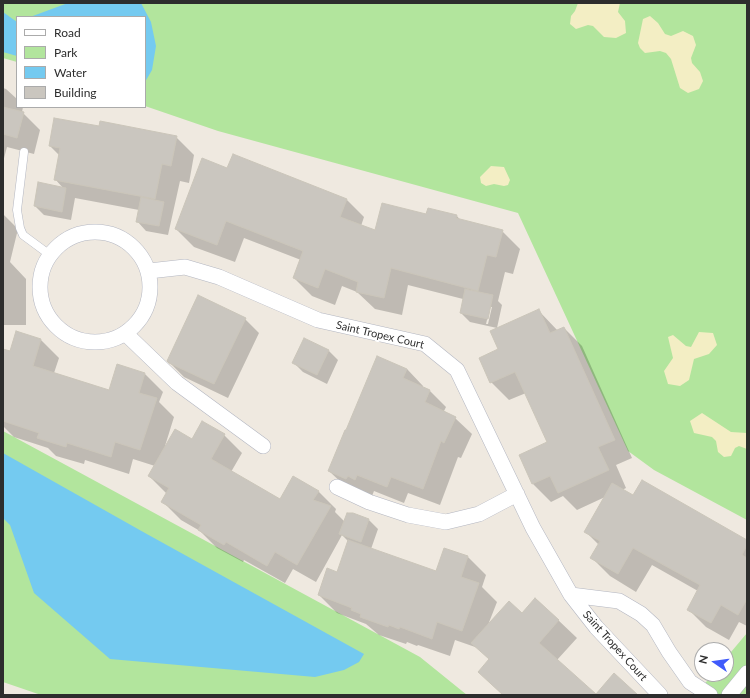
<!DOCTYPE html>
<style>
body{margin:0}
#map{position:relative;width:750px;height:698px;overflow:hidden;background:#efe9e0;font-family:Lato,sans-serif}
canvas{display:block}
.frame{position:absolute;inset:0;border:4px solid #2d2d2d;pointer-events:none}
.legend{position:absolute;left:16px;top:16px;width:130px;height:92px;box-sizing:border-box;background:#fff;border:1px solid #ababab;margin:0;padding:5px 7px;list-style:none;font-size:12px;color:#2d2d2d}
.legend li{display:flex;align-items:center;gap:8px;height:20px}
.legend b{width:20px;border:1px solid #ababab}
.north{position:absolute;left:694px;top:642px;width:40px;height:40px;box-sizing:border-box;background:#fff;border:1px solid #ababab;border-radius:50%;rotate:283deg;font-size:11px;font-weight:700;line-height:16px;text-align:center;color:#2d2d2d}
.north::after{content:'';display:block;margin:auto;width:14px;height:18px;background:#405bfb;clip-path:polygon(50% 0,100% 100%,50% 72%,0 100%)}
</style>
<div id="map">
<canvas width="750" height="698"></canvas>
<div class="frame"></div>
<ul class="legend">
<li><b style="height:5px;background:#fff"></b>Road</li>
<li><b style="height:11px;background:#b2e59d"></b>Park</li>
<li><b style="height:11px;background:#74caf0"></b>Water</li>
<li><b style="height:11px;background:#cac6bf"></b>Building</li>
</ul>
<div class="north">N</div>
</div>
<script>
const context = document.querySelector('canvas').getContext('2d');
context.lineJoin = 'round';
function fillPath(path, color) { context.fillStyle = color; context.fill(path, 'evenodd'); }
const toPath = rows => new Path2D(rows.map(r => 'M' + r).join(''));
function stroke(path, color, width, dash) { context.strokeStyle = color; context.lineWidth = width; context.lineCap = dash ? 'butt' : 'round'; context.setLineDash(dash || []); context.stroke(path); }
function write(font, color, halo, rows, align = 'center') {
  context.font = font + ' Lato,sans-serif'; context.lineWidth = 4; context.setLineDash([]); context.textBaseline = 'middle'; context.strokeStyle = halo; context.fillStyle = color; for (const [text, x, y, turn = 0] of rows) {
    context.save(); context.translate(x, y); context.rotate((+turn || 0) * Math.PI / 180); context.textAlign = isNaN(turn) ? turn : align; if (halo) context.strokeText(text, 0, 0); context.fillText(text, 0, 0); context.restore();
  }
}
fillPath(toPath([
 [3,3,747,3,747,520,654,470,628,451,518,213,218,131,145,106,145,17,17,17,17,62,3,58],
 [3,431,420,657,467,695,41,695,3,682],
 [747,633,747,695,695,695,713,674,726,674,726,658]
]), '#b2e59d');
fillPath(toPath([
 [578,3,620,3,618,12,625,21,626,33,616,38,604,37,593,26,588,25,576,29,570,24,571,16,575,11],
 [650,16,658,23,665,34,671,36,683,31,693,36,696,45,691,58,692,63,700,72,703,81,699,89,688,93,680,88,671,59,666,53,660,51,645,53,640,48,638,43,643,19],
 [491,166,504,167,510,180,508,185,504,186,494,184,486,186,481,183,480,177],
 [699,332,713,333,717,345,709,354,694,359,689,380,680,386,668,384,664,371,673,358,668,337,673,335,686,346,691,347],
 [702,413,731,432,747,433,747,449,739,446,735,448,731,456,724,457,718,452,716,441,712,437,694,433,690,421]
]), '#f3eec4');
fillPath(toPath([
 [68,3,141,3,151,22,156,46,152,70,145,82,145,17,30,17],
 [3,12,17,22,17,56,3,52],
 [3,453,145,533,364,654,359,662,344,670,315,677,110,659,34,593,10,525,3,518]
]), '#74caf0');
fillPath(toPath([
 [3,88,6,89,17,99,17,107,23,107,22,112,40,130,34,154,7,147,3,162],
 [100,128,176,137,194,155,189,183,180,181,168,235,146,231,137,221,139,210,75,198,71,220,44,215,35,206,63,188,55,179,59,155,50,146],
 [228,169,346,199,364,217,361,226,376,231,427,215,457,216,461,221,502,231,520,249,513,274,505,272,498,301,502,305,497,328,470,322,461,313,463,299,408,285,402,315,375,309,357,292,342,286,335,305,312,296,294,278,301,260,244,238,235,262,194,247,176,229],
 [490,307,492,307,488,324,486,324],
 [3,214,18,229,10,262,26,279,26,325,3,325],
 [539,311,558,331,564,328,582,346,632,458,616,465,626,488,622,490,634,496,747,541,747,626,739,622,729,640,706,627,688,609,698,591,652,565,636,592,610,576,592,558,599,545,586,532,605,497,577,510,563,496,551,502,533,484,520,455,548,443,526,393,509,400,491,382,499,350],
 [245,319,259,333,228,398,184,377,168,361],
 [17,332,41,340,59,358,54,373,110,391,145,374,163,392,159,402,174,417,165,446,224,435,242,453,231,472,281,500,318,491,336,509,335,512,345,522,368,519,378,529,371,549,436,572,445,549,468,557,486,575,482,587,497,602,488,625,522,615,536,599,577,638,557,660,596,695,503,695,479,672,490,660,478,648,455,640,450,656,418,645,417,646,407,642,406,644,379,635,366,624,337,613,319,595,337,573,349,542,342,535,316,582,293,569,285,583,244,560,243,562,217,548,200,531,181,520,163,502,167,494,149,476,155,466,133,459,129,474,85,460,84,464,56,456,48,448,14,437,3,426,3,350,10,352],
 [329,351,338,360,327,384,303,372,294,363],
 [407,369,423,386,423,388,429,390,446,407,444,411,455,418,472,434,461,458,458,457,440,505,408,493,404,503,374,491,372,496,346,487,329,471]
]), '#0003');
const building = toPath([
 [3,107,24,112,17,138,3,134,3,107],
 [54,118,99,126,100,121,177,136,171,166,162,164,155,199,54,180,60,148,49,146,54,118],
 [233,154,347,199,340,217,375,230,382,203,426,214,428,208,457,215,456,218,503,230,496,257,487,255,478,291,391,268,384,298,356,292,358,282,325,269,318,288,293,278,303,251,226,221,217,245,175,229,202,158,227,168,233,154],
 [38,182,66,188,62,212,34,206,38,182],
 [141,197,164,202,159,226,136,222,141,197],
 [465,289,493,295,488,319,460,313,465,289],
 [198,295,246,318,214,384,169,363,167,361,198,295],
 [539,309,550,333,564,327,615,440,598,447,609,470,558,493,550,476,532,484,519,455,547,442,515,372,490,383,479,358,498,349,490,331,539,309],
 [16,331,41,339,33,366,109,390,117,364,145,373,139,393,157,398,140,450,115,442,111,457,67,443,66,447,37,438,39,433,3,421,3,349,10,351,16,331],
 [304,338,329,350,317,375,292,363,304,338],
 [377,356,407,369,403,378,430,390,425,402,456,417,444,443,441,441,423,489,391,477,387,487,357,475,355,480,348,476,346,479,328,471,345,430,346,430,377,356],
 [202,421,225,434,211,459,280,499,293,476,319,491,313,500,331,506,297,565,275,552,267,566,226,542,224,545,198,530,201,525,161,502,169,488,148,476,175,429,192,439,202,421],
 [642,480,747,540,747,545,742,555,747,558,747,599,738,615,721,605,711,623,687,610,700,585,633,548,618,574,590,558,600,541,584,532,612,483,633,495,642,480],
 [347,513,353,513,369,519,361,542,339,534,347,513],
 [348,540,436,571,444,548,468,556,461,577,479,583,462,631,437,622,432,639,400,627,399,629,389,625,388,627,360,617,361,614,351,610,352,608,318,595,327,568,337,572,348,540],
 [535,598,559,620,539,643,596,694,614,673,638,695,503,695,478,672,489,659,471,643,509,601,522,613,535,598]
]);
fillPath(building, '#cac6bf');
stroke(building, '#cac5b9', 1);
const lane = toPath([
 [24,152,17,210,20,228,23,235,50,255]
]);
const street = toPath([
 '40 287a55 55 0 1 1 110 0a55 55 0 1 1-110 0Z',
 [149,271,185,267,219,277,318,320,425,344,457,370,533,528,571,595,596,627,660,695],
 [126,334,177,383,263,446],
 [337,487,369,502,408,515,446,522,479,514,517,494],
 [571,595,619,601,641,614,653,625,669,652,690,682,710,695],
 [729,695,747,673]
]);
stroke(lane, '#b3b6c1', 9);
stroke(street, '#b3b6c1', 16);
stroke(lane, '#fff', 8);
stroke(street, '#fff', 15);
write('11px', '#2d2d2d', '#fff', [
 ["Saint Tropex Court",380,335,13],
 ["Saint Tropex Court",615,646,48]
]);
</script>
